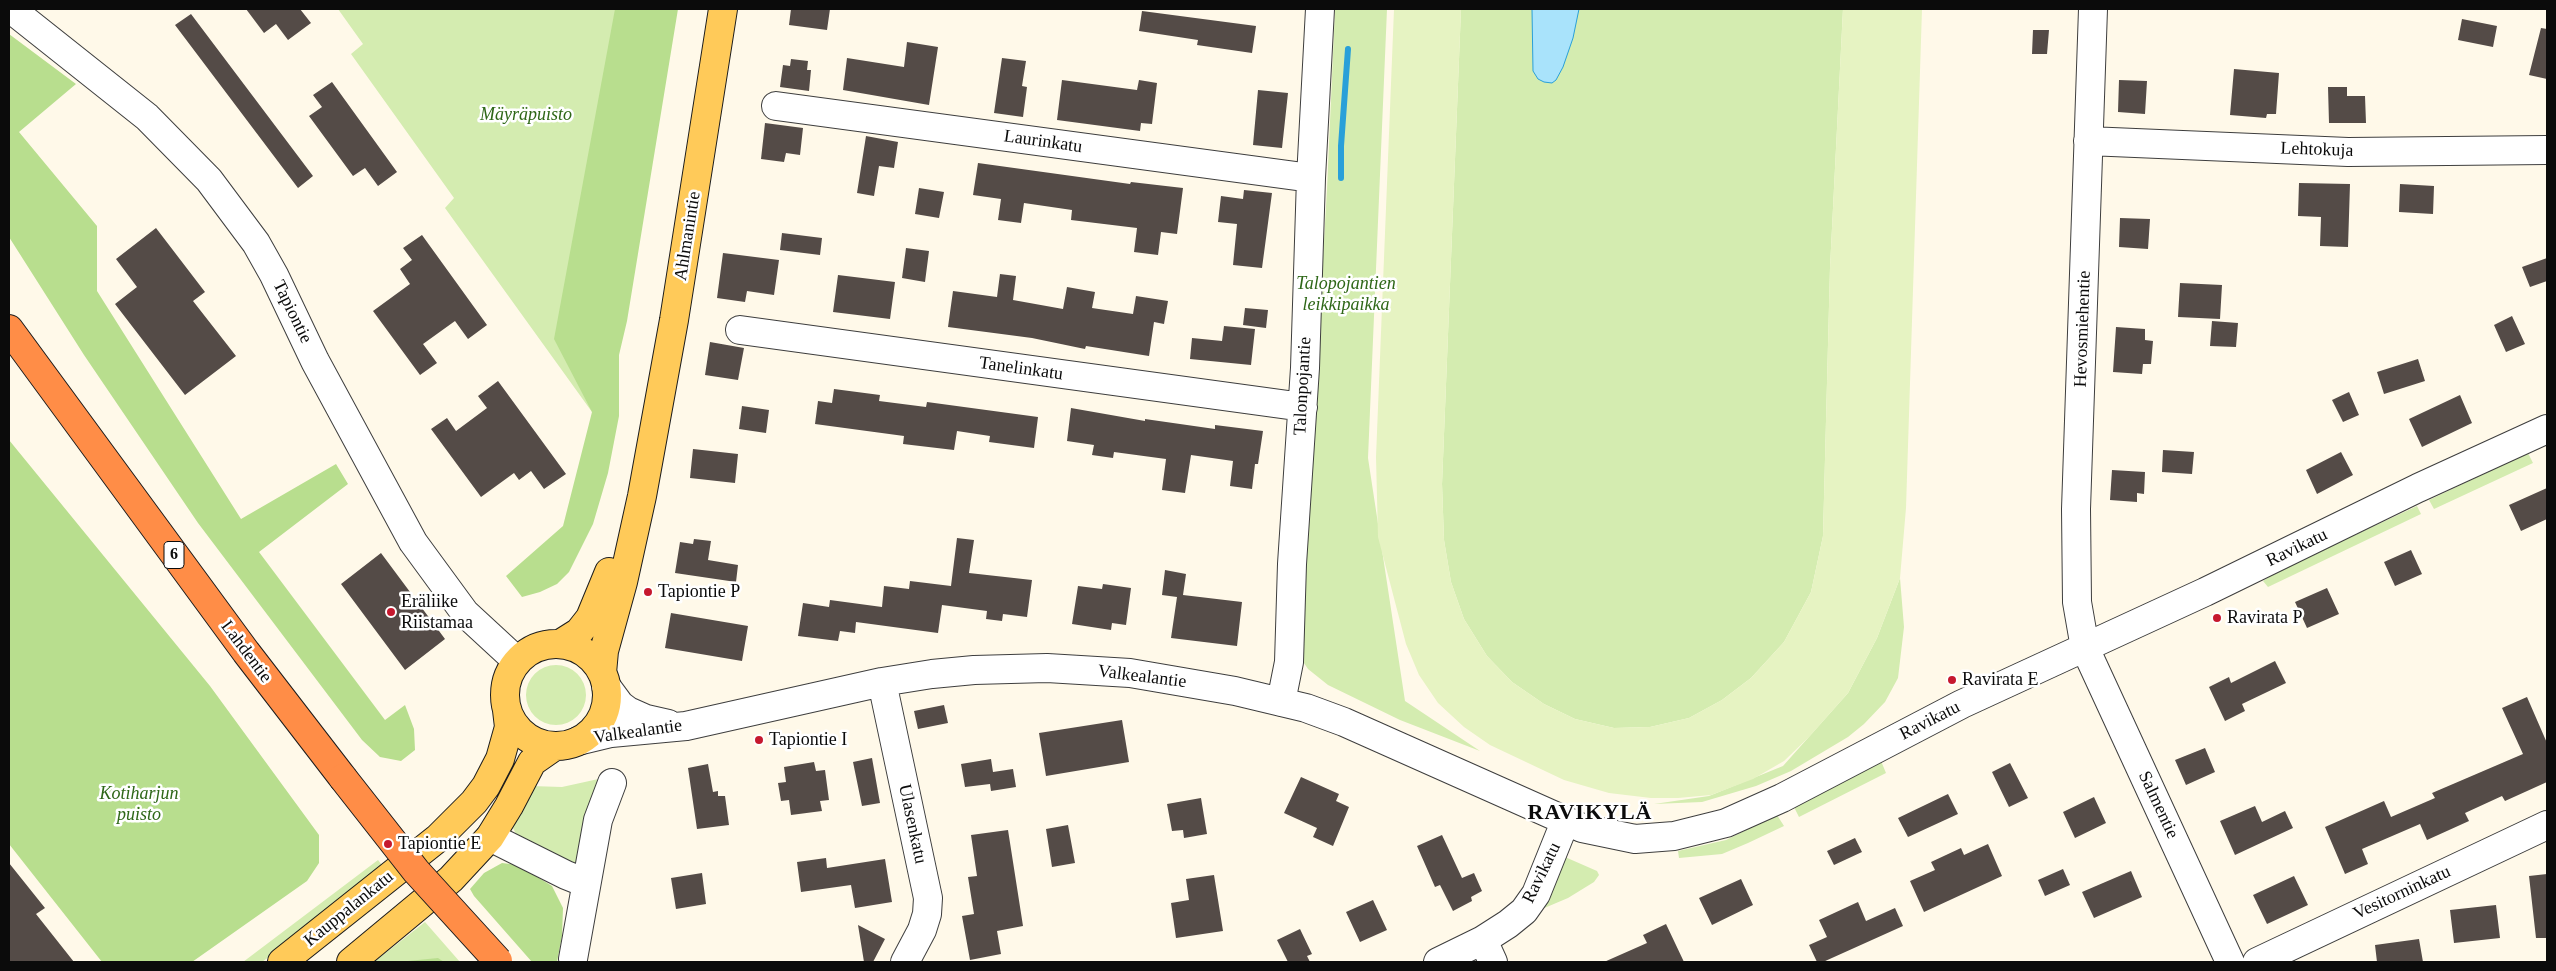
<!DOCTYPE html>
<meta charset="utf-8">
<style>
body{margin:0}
#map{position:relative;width:2556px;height:971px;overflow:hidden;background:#fff9e9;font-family:Georgia,serif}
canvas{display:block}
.frame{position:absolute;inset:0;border:10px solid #0b0b0b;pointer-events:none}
</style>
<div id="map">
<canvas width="2556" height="971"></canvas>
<div class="frame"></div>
</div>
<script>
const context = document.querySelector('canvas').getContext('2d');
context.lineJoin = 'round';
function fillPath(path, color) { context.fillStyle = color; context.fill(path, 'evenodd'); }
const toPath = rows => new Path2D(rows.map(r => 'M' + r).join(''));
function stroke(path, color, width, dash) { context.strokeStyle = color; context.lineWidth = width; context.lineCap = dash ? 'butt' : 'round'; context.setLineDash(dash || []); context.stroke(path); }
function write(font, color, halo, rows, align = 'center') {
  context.font = font + ' Georgia,serif'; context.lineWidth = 5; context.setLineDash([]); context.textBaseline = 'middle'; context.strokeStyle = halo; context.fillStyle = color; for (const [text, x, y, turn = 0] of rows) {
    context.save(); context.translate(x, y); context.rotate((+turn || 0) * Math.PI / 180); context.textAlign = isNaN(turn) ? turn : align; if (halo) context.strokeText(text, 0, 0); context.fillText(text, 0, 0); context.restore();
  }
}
fillPath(toPath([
 [338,9,642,9,592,412,445,208,454,198,351,54,363,44],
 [1335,9,1387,9,1368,458,1405,701,1480,751,1400,720,1328,685,1308,669,1300,657,1327,189],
 [1461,9,1843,9,1830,268,1823,536,1811,592,1784,642,1751,678,1722,700,1689,718,1650,727,1614,728,1575,719,1544,704,1512,682,1487,656,1464,619,1451,582,1444,540,1442,484],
 [2528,453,2533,463,2434,509,2429,500],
 [2417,506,2421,514,2268,587,2263,581,2280,570],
 [1900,578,1904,627,1898,678,1885,702,1864,724,1848,737,1791,771,1756,786,1702,802,1654,804,1709,796,1783,766,1848,693,1877,638],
 '526 695a30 30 0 1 1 60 0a30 30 0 1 1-60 0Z',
 [1881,761,1886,773,1799,817,1794,807],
 [603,778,585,839,575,864,560,866,517,836,512,826,531,786,562,787],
 [1777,815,1784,826,1748,843,1722,854,1679,858,1678,851,1726,840],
 [1565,857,1597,871,1599,875,1594,882,1568,898,1542,909],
 [378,860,385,869,324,916,262,962,243,962],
 [425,922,460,962,374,962]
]), '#d4ecb0');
fillPath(toPath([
 [615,9,678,9,627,321,619,355,619,416,608,473,593,524,569,572,557,584,540,592,522,597,506,576,563,526,592,412,554,339],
 [9,34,76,84,19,132,97,226,97,291,241,519,336,464,348,484,259,552,385,720,405,705,414,729,415,750,401,761,380,757,362,740,198,523,84,355,9,237],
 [9,440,210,686,319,835,319,863,307,881,192,962,102,962,9,844],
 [502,863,518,865,552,886,563,908,562,936,557,962,532,962,474,896,470,889,484,873],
 [438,958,444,962,405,962,408,961]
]), '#b8de8e');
fillPath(toPath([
 [1394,9,1461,9,1442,484,1444,540,1451,582,1464,619,1487,656,1512,682,1544,704,1575,719,1614,728,1650,727,1689,718,1722,700,1751,678,1784,642,1811,592,1823,536,1830,268,1843,9,1922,9,1906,508,1900,578,1877,638,1848,693,1809,737,1784,761,1753,779,1711,795,1678,798,1651,798,1609,793,1564,780,1490,745,1464,727,1438,703,1419,675,1406,644,1378,537,1376,457]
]), '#e6f3c2');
const water = toPath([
 [1532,9,1579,9,1573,38,1563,67,1556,80,1552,83,1544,82,1538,79,1533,71,1532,9]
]);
fillPath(water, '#a9e3fb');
stroke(water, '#29a0d9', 1);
stroke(toPath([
 [1341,178,1341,146,1348,49]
]), '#29a0d9', 6);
fillPath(toPath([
 [246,9,300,9,311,23,288,40,276,24,264,33],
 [791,9,830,9,827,30,789,25],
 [1142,11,1256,26,1252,53,1197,45,1198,40,1139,31],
 [191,14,313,176,298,188,175,25],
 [2462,19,2497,26,2493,47,2458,40],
 [2541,28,2547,29,2547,79,2529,75],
 [2033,30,2049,30,2047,54,2032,54],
 [907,42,938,47,929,105,843,90,847,58,904,67],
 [1002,58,1026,61,1022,86,1027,87,1023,117,994,113],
 [791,59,808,61,807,70,811,70,809,91,780,87,783,65,790,66],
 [2234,69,2279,73,2276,114,2267,114,2266,118,2230,115],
 [1062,80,1137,90,1139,80,1157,83,1152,124,1141,123,1140,131,1057,120],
 [2119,80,2147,81,2145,114,2118,112],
 [332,82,397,172,378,186,365,168,353,176,309,116,322,107,313,95],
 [2328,87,2347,87,2347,96,2365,96,2366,123,2329,123],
 [1258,90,1288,93,1282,148,1253,145],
 [765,123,803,128,800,155,786,153,784,162,761,159],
 [866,136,898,142,894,168,879,166,874,196,857,193],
 [978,163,1130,184,1131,182,1183,188,1177,234,1161,232,1158,255,1134,252,1137,228,1071,220,1072,210,1024,203,1021,223,998,220,1001,199,973,195],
 [2299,183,2350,184,2348,247,2320,246,2321,217,2298,216],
 [2400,184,2434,186,2433,214,2399,212],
 [919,188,944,192,939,218,915,214],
 [1244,190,1272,193,1262,268,1233,265,1237,224,1218,222,1221,196,1243,199],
 [2120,218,2150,219,2148,249,2119,247],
 [156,228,205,292,193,301,236,356,185,395,115,304,137,287,116,259],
 [782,233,822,238,820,255,780,250],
 [422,235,487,325,468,339,455,321,423,344,437,363,420,375,373,311,410,284,400,269,412,260,403,248],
 [906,248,929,251,925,282,902,278],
 [723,253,779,260,774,295,747,291,745,302,717,298],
 [2547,258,2547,281,2530,287,2522,267],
 [1000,274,1016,276,1013,300,1063,309,1067,287,1095,292,1092,308,1133,314,1136,296,1168,301,1164,324,1154,322,1149,356,1086,346,1085,349,1032,338,948,327,953,291,997,297],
 [838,275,895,282,890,319,833,312],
 [2180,283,2222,285,2220,319,2178,317],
 [1245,308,1268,310,1266,328,1243,325],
 [2512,316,2525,344,2506,352,2494,325],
 [2212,321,2238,323,2236,347,2210,346],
 [1224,326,1255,329,1251,365,1190,359,1192,338,1222,341],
 [2116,327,2145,329,2145,340,2153,341,2151,364,2143,364,2142,374,2113,372],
 [710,342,744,348,738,380,705,375],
 [2418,359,2425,381,2384,394,2377,372],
 [498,381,566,474,544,489,531,471,519,480,514,473,481,497,431,429,447,418,456,431,487,408,478,396],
 [834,389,880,395,879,401,926,407,927,402,1038,417,1034,448,989,442,990,436,957,431,954,450,903,444,904,436,815,424,818,401,832,403],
 [2349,392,2359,415,2343,422,2332,400],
 [2460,395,2472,423,2422,447,2409,419],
 [742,406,769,410,766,433,739,429],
 [1071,408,1145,421,1145,419,1215,429,1215,425,1263,431,1258,464,1255,464,1252,489,1230,486,1233,461,1191,455,1185,493,1162,490,1166,459,1114,452,1113,458,1092,455,1094,445,1067,441],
 [693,449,738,454,735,483,690,478],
 [2163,450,2194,452,2192,474,2162,472],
 [2341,452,2353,475,2317,494,2306,470],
 [2112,470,2145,472,2144,494,2137,493,2137,502,2110,500],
 [2547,488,2547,519,2521,531,2509,505],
 [957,538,974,540,969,573,1032,580,1027,617,1003,614,1002,621,986,619,987,611,942,605,938,633,856,622,855,633,840,631,838,641,798,636,803,603,829,607,830,600,882,607,884,586,909,589,910,581,951,586],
 [694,539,711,541,708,560,738,565,736,582,675,573,680,542,693,544],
 [2411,550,2422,574,2395,586,2384,562],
 [381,553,445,639,405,670,341,584],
 [1165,570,1186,574,1183,595,1242,602,1237,646,1171,638,1177,597,1162,595],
 [1103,584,1131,588,1126,625,1112,623,1111,630,1072,624,1078,586,1102,589],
 [2327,588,2339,614,2307,628,2295,602],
 [671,613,748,626,742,661,665,648],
 [2275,661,2286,683,2242,704,2245,711,2225,721,2209,687,2229,677,2231,683],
 [2527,697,2547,743,2547,782,2505,801,2502,796,2465,813,2469,821,2427,840,2420,824,2362,849,2368,864,2345,874,2325,827,2384,801,2391,817,2435,798,2432,793,2523,754,2502,708],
 [944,705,948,723,918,729,914,711],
 [1122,720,1129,762,1046,776,1039,733],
 [2205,748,2215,772,2186,785,2175,760],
 [872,758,880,803,862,806,853,762],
 [991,759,993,772,1013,769,1016,787,991,791,990,784,965,787,961,764],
 [814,762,816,771,825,770,829,800,820,801,822,811,791,815,789,800,781,801,778,783,786,782,784,767],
 [2010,763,2028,798,2009,807,1992,772],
 [708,764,713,792,718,791,718,796,725,796,729,825,697,829,688,768],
 [1301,777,1339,794,1336,801,1349,807,1333,846,1313,837,1317,828,1284,813],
 [1948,794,1958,814,1908,837,1898,818],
 [2094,797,2106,823,2075,838,2063,812],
 [1201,798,1207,834,1184,838,1183,830,1172,831,1167,804],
 [2255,806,2262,822,2285,811,2293,828,2235,855,2220,821],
 [1068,825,1075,863,1052,867,1046,829],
 [1008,830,1023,926,997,931,1001,954,970,960,962,916,974,914,968,877,977,876,971,835],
 [1442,835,1462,878,1474,873,1482,891,1471,897,1472,901,1453,911,1440,885,1435,887,1417,846],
 [1855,838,1862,852,1834,865,1827,851],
 [1988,844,2002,876,1924,912,1910,881,1935,870,1931,862,1961,848,1964,855],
 [826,858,827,868,885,859,892,902,855,908,851,885,801,892,797,862],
 [9,863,45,908,36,914,74,962,9,962],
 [2063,869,2070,885,2045,896,2038,880],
 [2131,871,2142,897,2094,918,2082,892],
 [702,873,706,904,676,909,671,878],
 [2547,874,2547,938,2536,938,2529,876],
 [1214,875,1223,931,1176,938,1171,903,1189,900,1186,879],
 [2294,876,2308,905,2267,924,2253,895],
 [1741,879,1753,905,1712,925,1699,898],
 [1373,900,1387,930,1360,942,1346,912],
 [1858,902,1866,921,1895,908,1903,926,1823,962,1817,962,1809,945,1827,937,1819,920],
 [2496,905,2500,938,2454,943,2450,910],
 [1666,924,1684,962,1604,962,1647,943,1643,935],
 [858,925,885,939,873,962,864,962],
 [1300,929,1312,954,1307,956,1310,962,1288,962,1277,940],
 [2419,939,2423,962,2377,962,2375,945]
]), '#544b47');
const minor = toPath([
 [11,9,147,117,209,180,256,243,274,275,315,361,413,542,465,613,517,661],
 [2093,9,2076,509,2077,602,2085,648,2230,962],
 [776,106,1311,178],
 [2088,141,2348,152,2547,150],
 [740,330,1303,407],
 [882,682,928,898,927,914,922,930,905,962],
 [606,686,620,705,628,711,646,719,668,724],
 [1281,702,1289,662,1292,564,1305,368,1311,178,1320,9],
 [578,741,611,733,686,726,882,682,932,674,974,670,1047,668,1130,673,1235,691,1306,708,1344,722,1582,828,1635,839,1674,836,1726,823,1782,798,1962,704,2205,592,2418,488,2547,429],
 [490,837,566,875,586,883],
 [1483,940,1493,962],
 [573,959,598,820,612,783],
 [1438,962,1483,940,1508,924,1524,911,1536,894,1565,822],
 [2257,962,2547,825]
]);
const major = toPath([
 [560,644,579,632,590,618,609,572],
 '505 695a51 51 0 1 1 102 0a51 51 0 1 1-102 0Z',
 [602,673,604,651,623,582,642,496,674,320,723,9],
 [282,962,438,838,474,802,486,786,500,759,509,727,507,710],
 [351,962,451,879,490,837,509,806,532,762,555,746]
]);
const highway = toPath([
 [9,329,246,652,343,778]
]);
stroke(minor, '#3e3e3e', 30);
stroke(major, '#1c1c1c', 30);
stroke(highway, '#1c1c1c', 30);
stroke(minor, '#fff', 28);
stroke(major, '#ffca59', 28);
stroke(highway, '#ff8d47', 28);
const highwayBridge = toPath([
 [343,778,416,871,498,961]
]);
stroke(highwayBridge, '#1c1c1c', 30, []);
stroke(highwayBridge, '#ff8d47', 28);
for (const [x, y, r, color] of [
 [648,592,5,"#c6182e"],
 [391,612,5,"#c6182e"],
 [2217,618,5,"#c6182e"],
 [1952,680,5,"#c6182e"],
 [759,740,5,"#c6182e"],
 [388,844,5,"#c6182e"]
]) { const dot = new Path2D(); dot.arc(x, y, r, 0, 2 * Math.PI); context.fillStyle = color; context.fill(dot); stroke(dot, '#fff', 2); }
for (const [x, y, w] of [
 [174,555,20]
]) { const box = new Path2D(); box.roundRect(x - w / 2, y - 13.5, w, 27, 4); context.fillStyle = '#fff'; context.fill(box); stroke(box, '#0b0b0b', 1); }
write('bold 16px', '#0b0b0b', null, [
 ["6",174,555]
]);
write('italic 18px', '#2e6717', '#fff', [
 ["Mäyräpuisto",526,115],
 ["Talopojantien",1346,284],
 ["leikkipaikka",1346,305],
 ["Kotiharjun",139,794],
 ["puisto",139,815]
]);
write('18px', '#0b0b0b', '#fff', [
 ["Laurinkatu",1043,142,8],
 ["Lehtokuja",2317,150,2],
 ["Ahlmanintie",688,236,-81],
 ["Tapiontie",292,312,64],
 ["Hevosmiehentie",2083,329,-88],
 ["Tanelinkatu",1021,369,8],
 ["Talonpojantie",1303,386,-87],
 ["Ravikatu",2297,548,-26],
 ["Lahdentie",246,652,53],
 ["Valkealantie",1142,677,7],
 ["Ravikatu",1930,721,-27],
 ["Valkealantie",638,732,-8],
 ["Salmentie",2158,805,65],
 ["Ulasenkatu",912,824,78],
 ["Ravikatu",1542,873,-64],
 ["Vesitorninkatu",2402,893,-25],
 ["Kauppalankatu",349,909,-39]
]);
write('18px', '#0b0b0b', '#fff', [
 ["Tapiontie P",658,592],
 ["Eräliike",401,602],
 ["Riistamaa",401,623],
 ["Ravirata P",2227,618],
 ["Ravirata E",1962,680],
 ["Tapiontie I",769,740],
 ["Tapiontie E",398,844]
], 'left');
context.letterSpacing = '1px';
write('bold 22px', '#0b0b0b', '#fff', [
 ["RAVIKYLÄ",1590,813]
]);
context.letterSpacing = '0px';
</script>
